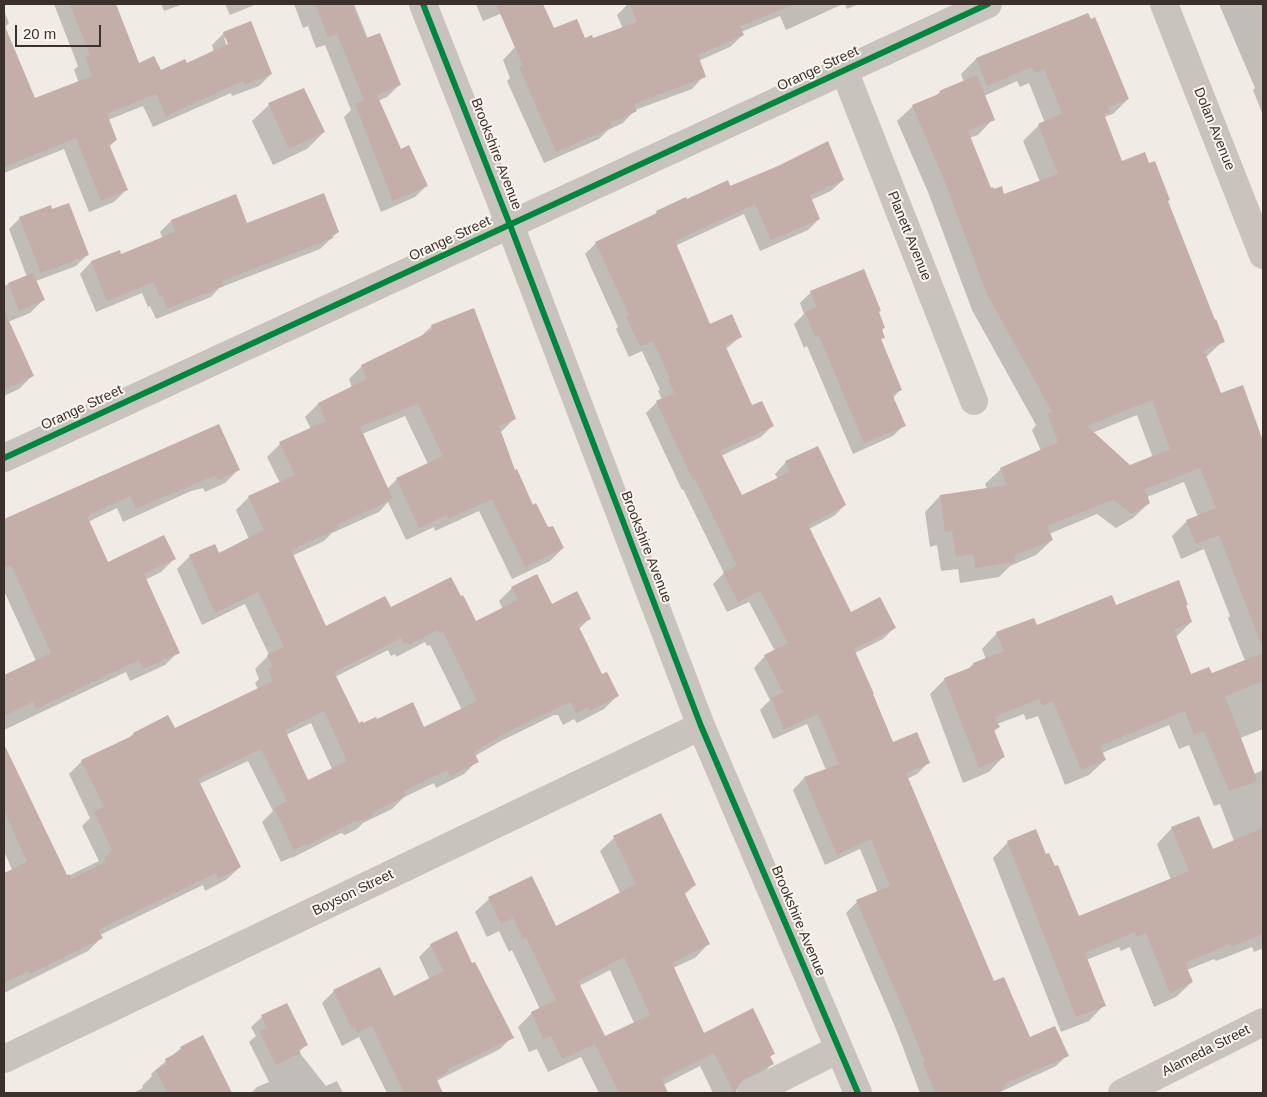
<!DOCTYPE html>
<style>
body{margin:0}
#map{position:relative;width:1267px;height:1097px;overflow:hidden;background:#f0ebe5;font-family:Arial,sans-serif}
canvas{display:block}
.frame{position:absolute;inset:0;border:5px solid #3b302b;pointer-events:none}
.scale{position:absolute;left:15px;top:25px;width:86px;height:22px;box-sizing:border-box;border:2px solid #3b302b;border-top:0;padding-left:6px;font-size:15px;line-height:18px;white-space:nowrap;color:#3b302b;-webkit-text-stroke:4px #fbf5ee;paint-order:stroke}
</style>
<div id="map">
<canvas width="1267" height="1097"></canvas>
<div class="frame"></div>
<div class="scale">20 m</div>
</div>
<script>
const context = document.querySelector('canvas').getContext('2d');
context.lineJoin = 'round';
function fillPath(path, color) { context.fillStyle = color; context.fill(path, 'evenodd'); }
const toPath = rows => new Path2D(rows.map(r => 'M' + r).join(''));
function stroke(path, color, width, dash) { context.strokeStyle = color; context.lineWidth = width; context.lineCap = dash ? 'butt' : 'round'; context.setLineDash(dash || []); context.stroke(path); }
function write(font, color, halo, rows, align = 'center') {
  context.font = font + ' Arial,sans-serif'; context.lineWidth = 4; context.setLineDash([]); context.textBaseline = 'middle'; context.strokeStyle = halo; context.fillStyle = color; for (const [text, x, y, turn = 0] of rows) {
    context.save(); context.translate(x, y); context.rotate((+turn || 0) * Math.PI / 180); context.textAlign = isNaN(turn) ? turn : align; if (halo) context.strokeText(text, 0, 0); context.fillText(text, 0, 0); context.restore();
  }
}
fillPath(toPath([
 [54,4,115,4,138,65,160,72,186,65,214,52,212,45,224,33,271,74,259,86,232,96,231,93,153,127,143,106,108,120,116,140,109,147,126,190,114,202,89,212,64,149,4,173,4,10,9,23,5,27,34,100,79,83,74,70,78,66],
 [224,38,227,38,231,50,229,51],
 [161,4,183,4,164,11],
 [225,4,257,4,230,15],
 [294,4,354,4,368,39,399,85,387,97,378,101,401,150,426,186,415,197,381,212,344,117,351,110,325,45,316,48,308,26,303,28],
 [476,4,524,4,483,21],
 [628,4,843,4,786,30,780,16,741,32,743,35,730,47,698,61,704,76,692,89,635,110,623,123,608,130,599,139,544,163,507,81,510,78,503,60,515,47,593,40,623,29,617,15],
 [845,4,859,4,847,9],
 [1219,4,1263,4,1263,115,1253,90,1255,88],
 [1088,14,1128,99,1113,114,1104,117,1121,162,1167,202,1223,341,1205,358,1221,394,1242,386,1263,444,1263,729,1240,738,1254,774,1263,770,1263,948,1254,952,1252,947,1216,961,1214,959,1187,970,1192,982,1176,997,1154,1007,1130,947,1121,951,1119,947,1086,960,1104,1005,1089,1021,1061,1032,993,858,1008,842,1046,855,1078,918,1171,880,1157,844,1172,828,1212,851,1234,841,1220,804,1214,806,1189,745,1179,749,1169,725,1102,753,1105,760,1089,775,1065,785,1038,716,1026,720,1024,714,997,724,999,727,993,732,1004,756,989,772,963,783,930,694,945,679,967,670,973,664,986,659,982,649,997,633,1036,627,1115,606,1187,604,1185,606,1191,622,1175,638,1191,676,1211,675,1245,661,1228,618,1230,616,1204,549,1181,559,1172,536,1187,521,1198,517,1184,482,1147,497,1149,503,1133,518,1116,528,1097,514,1049,534,1052,540,1036,555,1010,566,999,577,960,583,958,569,941,571,937,545,930,547,925,512,940,496,987,489,985,484,1001,469,1041,451,1032,430,1036,425,972,310,928,192,897,121,913,106,935,96,940,92,964,82,961,74,976,59],
 [1017,81,1020,87,1029,83,1045,123,1039,125,1023,141,1040,182,1004,195,990,190,969,138,978,135,993,119,984,96],
 [1137,415,1153,458,1130,467,1092,433],
 [269,105,324,132,307,149,273,165,252,121],
 [843,180,831,191,811,200,819,219,808,230,760,251,744,214,675,246,710,326,741,336,726,349,752,407,772,426,761,437,721,456,741,497,778,479,775,474,786,462,845,505,834,516,809,529,851,614,894,628,883,639,855,653,871,695,893,744,928,763,917,774,907,779,993,982,1029,1039,1067,1055,1056,1066,998,1093,920,1093,896,1029,846,913,857,902,878,893,860,849,825,865,793,790,804,778,826,770,807,724,773,739,760,710,770,700,754,668,765,656,775,651,749,602,727,612,713,584,724,573,683,489,682,490,646,413,657,402,662,400,658,391,660,390,642,351,629,357,616,329,618,327,585,254,596,243,653,217,657,212,686,201,730,188],
 [235,196,246,225,338,232,320,249,219,288,211,297,156,319,150,306,148,307,142,293,96,312,80,274,91,262,119,252,121,256,163,239,160,232,171,221],
 [20,218,87,255,76,266,36,281,43,300,30,313,8,322,32,376,19,389,4,396,4,286,27,277,9,229],
 [811,292,878,313,884,328,881,331,883,337,880,341,901,389,893,398,904,425,893,436,853,454,807,346,804,348,794,324,804,314,800,303],
 [432,326,514,419,500,433,515,472,532,507,563,548,550,561,512,579,479,511,435,531,434,527,406,540,388,502,379,512,332,533,324,541,292,556,325,627,390,608,475,623,503,609,499,601,512,588,551,605,589,619,578,630,602,676,617,696,604,709,577,723,574,719,563,725,558,715,554,715,499,742,475,756,477,761,464,774,436,788,434,783,404,797,392,809,363,823,357,829,345,835,341,833,292,858,292,857,281,862,262,822,273,811,248,761,199,784,240,867,226,880,205,891,203,885,100,935,101,938,88,951,4,993,4,875,12,870,4,851,4,745,66,877,99,861,82,826,90,818,69,774,82,761,129,738,133,734,175,730,258,689,255,683,259,679,255,669,269,655,245,604,202,625,177,569,190,556,218,555,249,539,236,510,249,497,280,483,267,457,280,444,311,429,305,417,318,404,352,388,349,379,362,366,419,338],
 [405,416,428,464,397,479,387,489,362,434],
 [425,642,427,646,430,645,462,710,424,729,358,725,335,677,388,650,391,656,395,654,396,657],
 [311,723,332,769,308,782,286,735],
 [238,470,225,483,205,492,203,488,191,491,123,522,117,508,88,522,108,564,174,559,161,572,145,580,178,652,165,665,130,681,126,672,4,730,4,676,36,661,4,591,4,520,50,499],
 [614,838,695,885,684,895,708,944,695,958,673,968,704,1035,774,1053,769,1058,772,1064,758,1078,735,1090,735,1093,713,1093,700,1066,663,1085,667,1093,599,1093,581,1057,548,1072,537,1049,529,1052,518,1027,532,1013,540,1009,512,950,509,952,499,931,487,937,475,912,489,899,555,928,620,893,600,851],
 [610,970,634,1023,604,1037,579,986],
 [431,945,472,965,512,1037,500,1049,440,1079,436,1082,442,1093,387,1093,359,1037,342,1046,322,1003,334,991,393,997,430,980,419,957],
 [287,1004,306,1045,299,1052,326,1086,337,1081,343,1093,251,1093,257,1087,269,1082,249,1042,256,1036,251,1027,262,1017],
 [181,1048,227,1087,222,1093,133,1093,143,1088,142,1086,152,1076,151,1074]
]), '#0003');
fillPath(toPath([
 [70,4,116,4,139,63,154,56,161,70,185,59,187,63,228,44,223,32,251,21,272,74,244,85,243,81,166,116,156,94,107,114,117,140,109,144,128,190,101,201,76,138,4,167,4,24,35,98,92,76,85,57,90,55],
 [315,4,352,4,366,38,380,33,401,85,377,95,401,149,409,145,428,186,393,201,355,104,364,100,337,34,328,37],
 [496,4,543,4,554,28,577,19,585,38,592,35,593,38,637,22,630,4,793,5,740,26,744,35,698,55,706,77,634,104,637,111,611,123,613,127,556,152,519,67,523,66],
 [1088,13,1091,19,1095,17,1129,99,1108,107,1110,112,1104,114,1122,161,1145,152,1149,163,1155,161,1170,200,1168,201,1215,320,1216,319,1225,342,1204,350,1221,393,1243,385,1263,441,1263,643,1261,644,1219,535,1196,544,1186,520,1216,508,1200,468,1145,489,1150,503,1132,514,1113,500,1047,526,1053,540,1014,556,1015,562,975,568,973,554,956,557,952,531,945,532,940,495,1007,485,1000,468,1058,442,1047,413,1052,412,987,294,943,177,912,105,941,93,939,91,977,75,995,120,968,131,991,188,993,187,994,189,1002,186,1004,194,1058,174,1038,124,1062,113,1044,69,1035,73,1032,67,987,86,976,58],
 [1152,400,1170,449,1130,465,1087,426],
 [304,88,325,132,289,149,268,103],
 [828,141,844,180,810,195,820,219,771,240,755,204,675,241,710,324,732,314,742,337,725,345,752,405,762,401,774,426,720,451,742,495,790,472,785,461,818,446,846,505,808,525,851,612,880,597,896,628,854,649,874,694,873,694,893,742,917,732,930,763,906,773,994,981,1004,977,1030,1037,1055,1026,1069,1056,1006,1083,1000,1093,935,1093,923,1063,925,1062,907,1018,856,900,890,886,871,839,837,855,804,777,839,764,818,714,784,729,771,698,783,692,764,655,788,643,760,591,738,602,723,572,737,566,695,479,693,480,656,401,674,393,668,379,670,378,653,341,640,346,626,317,629,315,595,242,657,213,656,211,686,197,687,199,728,180,730,186,778,166],
 [324,193,339,232,332,235,333,238,222,281,224,286,167,309,162,295,159,296,154,282,107,301,91,261,120,250,121,254,175,232,171,220,236,194,247,223],
 [69,203,89,255,41,273,19,217,51,205,52,209],
 [864,269,881,311,879,312,885,328,882,329,885,338,881,339,902,390,892,394,906,426,864,443,819,336,815,337,805,312,817,307,810,291],
 [33,273,45,300,19,311,8,283],
 [474,308,516,419,499,426,515,470,517,469,533,505,536,503,548,527,553,526,564,548,525,567,492,499,448,519,447,515,419,528,396,478,443,456,418,404,360,427,393,499,337,525,339,528,291,550,326,626,385,596,391,607,451,577,461,596,463,595,476,621,518,600,511,587,537,574,552,604,577,591,591,619,578,625,602,674,607,672,619,696,590,711,588,707,576,713,571,703,568,703,513,729,474,752,479,762,450,776,447,770,404,791,406,796,373,812,372,816,359,822,355,821,306,846,305,844,294,850,274,808,287,801,261,749,198,779,241,867,218,879,216,873,164,898,98,930,103,938,30,974,28,971,4,983,4,873,27,862,4,810,4,744,67,875,69,874,72,879,106,862,104,857,110,854,109,852,112,850,94,812,104,807,81,760,134,735,133,733,168,715,175,728,273,681,268,669,273,667,267,655,284,647,258,592,215,613,189,555,215,544,219,553,264,530,248,496,295,475,279,442,326,421,318,403,367,379,361,365,433,330,431,325],
 [438,630,440,634,443,632,477,701,424,727,413,702,377,719,376,717,363,723,363,721,359,723,334,672,401,638,404,644,408,642,409,645],
 [324,711,347,761,308,780,285,730],
 [4,310,34,376,4,390],
 [219,424,240,470,218,480,216,476,206,479,136,509,130,496,87,516,108,562,164,535,176,559,144,574,180,653,143,669,139,660,36,709,33,702,4,716,4,675,51,653,11,565,4,568,4,519],
 [1179,580,1188,605,1186,605,1192,622,1174,630,1191,674,1209,667,1212,673,1263,653,1263,681,1225,696,1257,780,1255,781,1255,782,1229,791,1204,731,1194,735,1185,711,1100,746,1106,760,1081,770,1053,701,1042,706,1039,699,995,717,1000,727,994,730,1005,757,979,768,944,678,974,666,973,663,1004,651,996,632,1034,618,1037,625,1112,595,1116,605],
 [661,813,696,885,684,892,710,944,672,963,704,1033,753,1008,775,1054,770,1056,774,1064,744,1079,738,1085,736,1093,734,1093,714,1053,662,1079,668,1093,619,1093,595,1044,562,1059,551,1036,543,1039,531,1012,556,1000,526,937,523,939,513,918,501,924,488,897,532,876,556,926,636,884,613,836],
 [624,957,650,1015,605,1036,578,981],
 [1199,816,1213,849,1263,828,1263,934,1231,947,1230,944,1185,963,1193,982,1170,993,1146,933,1136,937,1135,932,1085,953,1106,1006,1076,1017,1007,841,1036,829,1046,854,1049,853,1055,866,1058,865,1079,916,1189,871,1171,827],
 [457,931,472,963,475,962,514,1038,448,1069,449,1071,436,1078,443,1093,404,1093,372,1026,357,1033,354,1027,352,1029,333,990,380,967,394,996,444,971,430,944],
 [287,1003,308,1045,298,1050,301,1053,276,1065,259,1031,267,1028,261,1015],
 [203,1035,232,1093,167,1093,156,1070,167,1065,165,1059,182,1050,180,1047]
]), '#c3afa7');
stroke(toPath([
 [423,4,510,225,701,726,858,1093],
 [1164,4,1263,255],
 [844,70,974,401],
 [4,458,988,4],
 [4,1059,701,726],
 [751,1093,839,1049],
 [1122,1093,1263,1022]
]), '#c9c3be', 28);
stroke(toPath([
 [423,4,510,225,701,726,858,1093],
 [4,458,988,4]
]), '#00873e', 6);
write('14px', '#3b302b', '#fbf5ee', [
 ["Orange Street",818,69,-25],
 ["Dolan Avenue",1214,129,68],
 ["Brookshire Avenue",496,154,69],
 ["Planett Avenue",909,236,68],
 ["Orange Street",450,239,-25],
 ["Orange Street",82,408,-25],
 ["Brookshire Avenue",646,547,69],
 ["Boyson Street",353,893,-26],
 ["Brookshire Avenue",798,921,67],
 ["Alameda Street",1206,1051,-27]
]);
</script>
